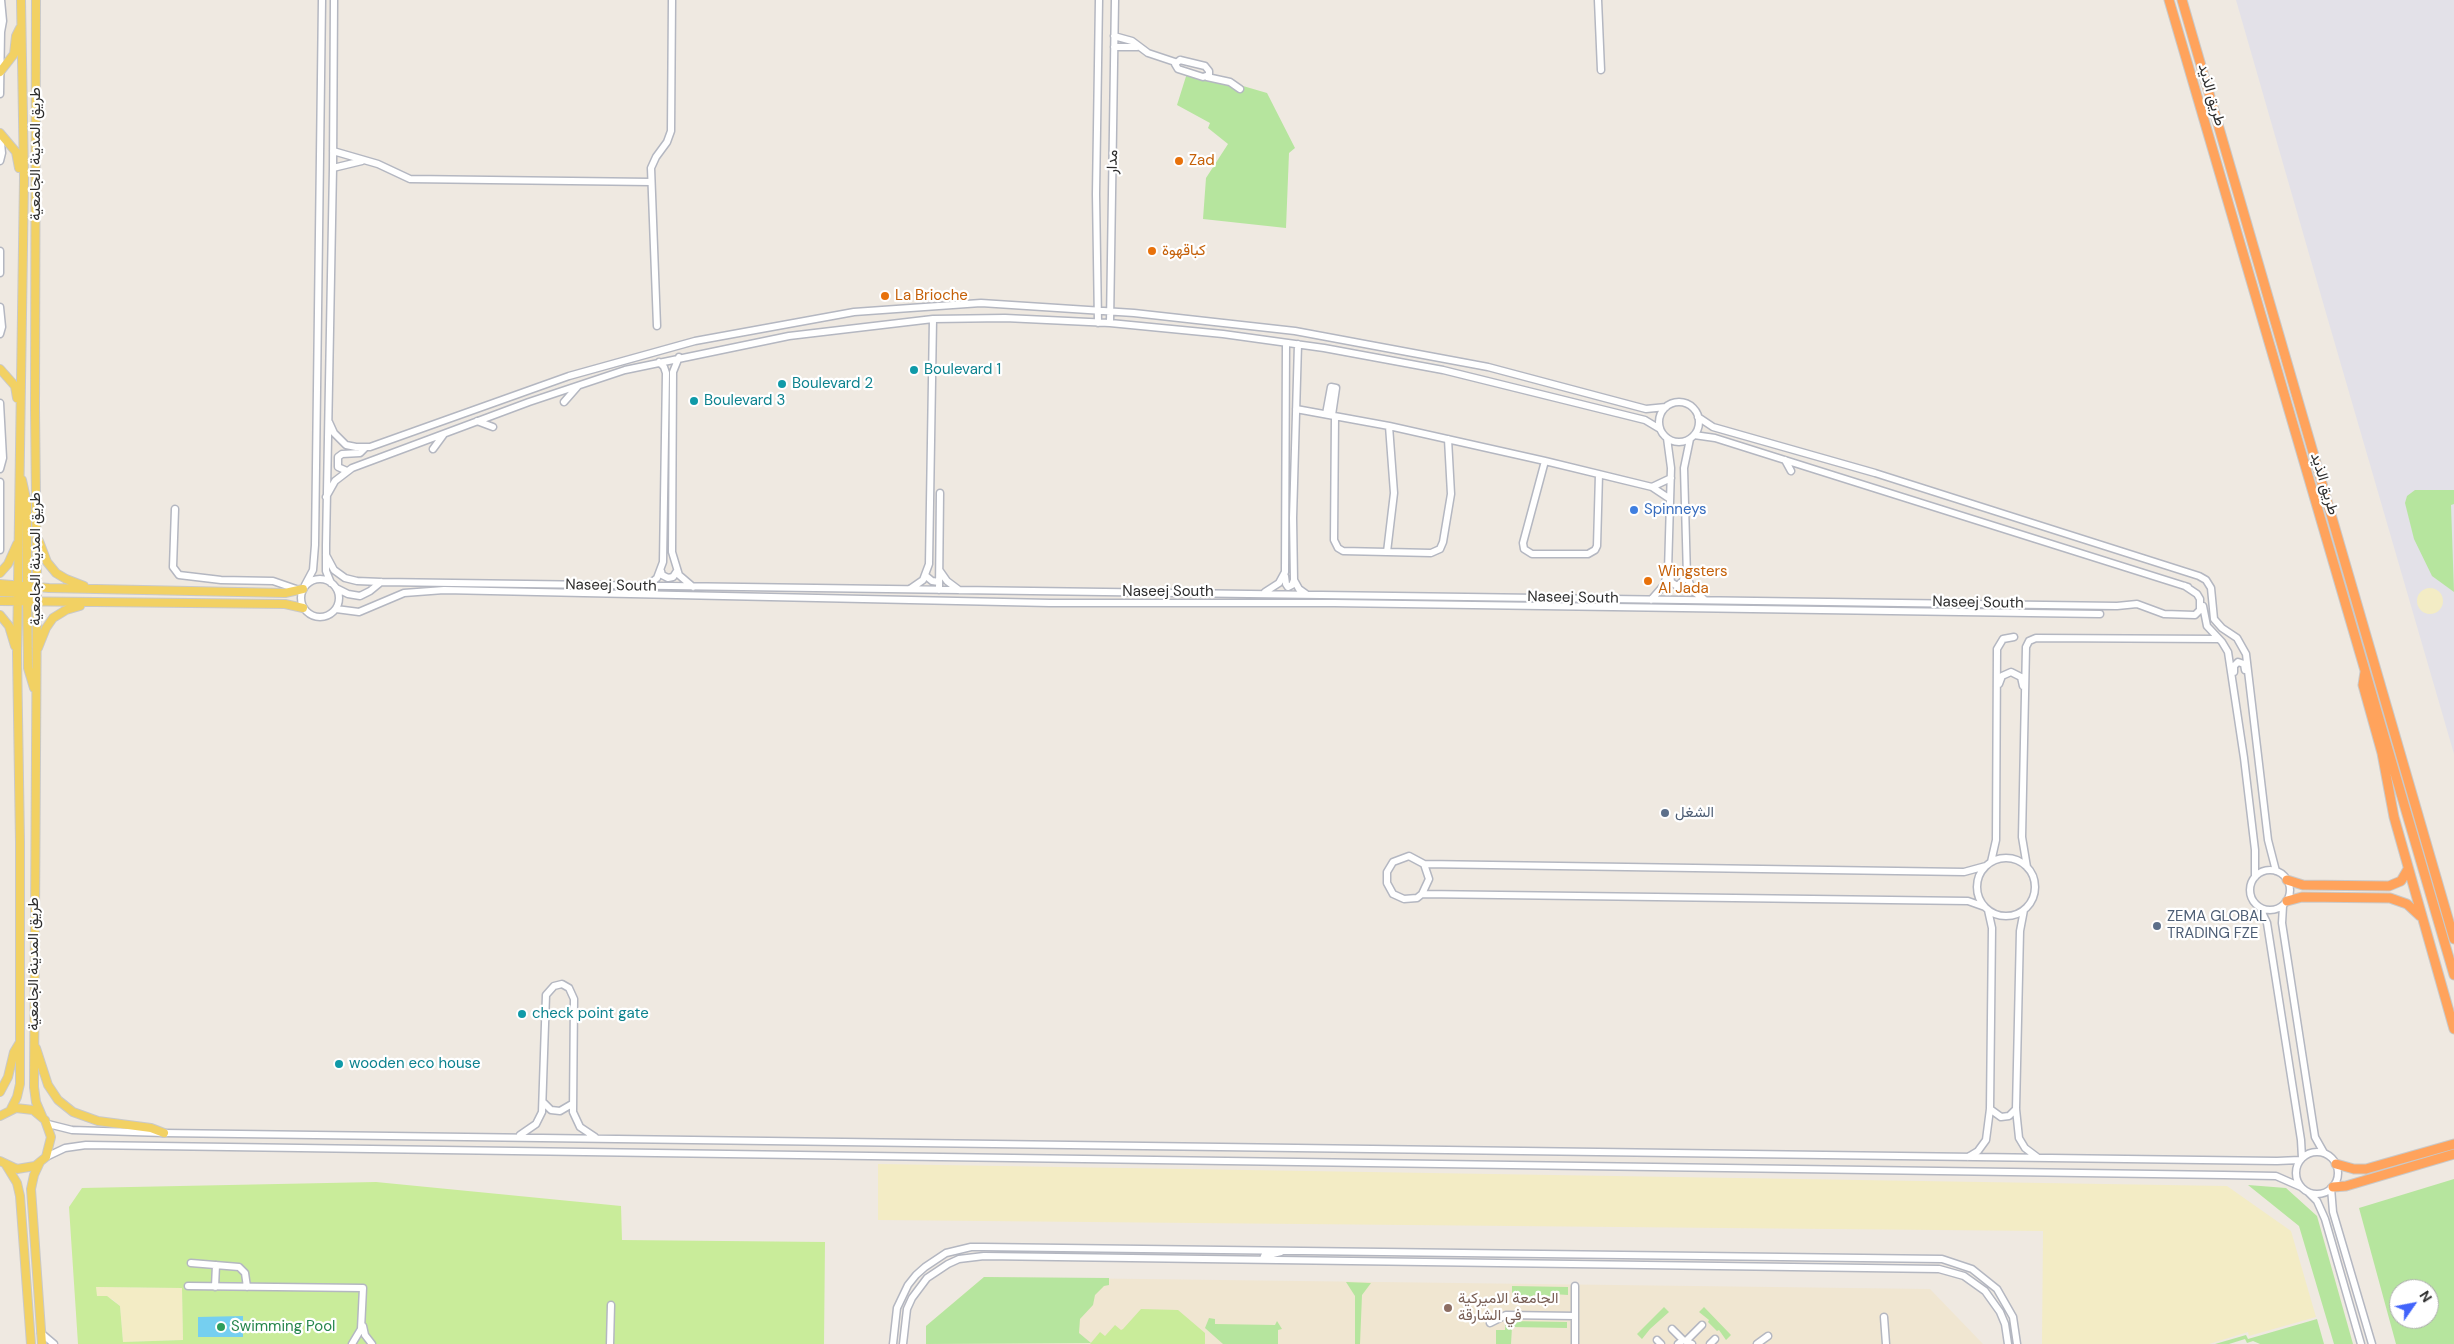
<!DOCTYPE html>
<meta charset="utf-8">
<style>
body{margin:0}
#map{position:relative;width:2454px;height:1344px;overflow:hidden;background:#efe9e1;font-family:"DM Sans",sans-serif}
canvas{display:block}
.north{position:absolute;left:2389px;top:1279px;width:50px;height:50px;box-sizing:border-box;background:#fff;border:1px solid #ababab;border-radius:50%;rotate:57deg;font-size:14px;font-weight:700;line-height:20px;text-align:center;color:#2e2e2e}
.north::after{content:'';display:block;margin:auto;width:18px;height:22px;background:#4264fb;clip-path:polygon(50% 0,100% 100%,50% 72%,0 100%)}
</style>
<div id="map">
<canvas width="2454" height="1344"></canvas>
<div class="north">N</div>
</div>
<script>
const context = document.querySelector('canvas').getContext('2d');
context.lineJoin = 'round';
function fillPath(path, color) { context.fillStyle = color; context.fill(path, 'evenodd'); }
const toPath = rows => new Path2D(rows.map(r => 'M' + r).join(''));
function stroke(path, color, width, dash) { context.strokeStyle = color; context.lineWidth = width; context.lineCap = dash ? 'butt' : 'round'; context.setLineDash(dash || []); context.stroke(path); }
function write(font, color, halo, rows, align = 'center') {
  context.font = font + ' "DM Sans",Vazirmatn,sans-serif'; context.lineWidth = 4.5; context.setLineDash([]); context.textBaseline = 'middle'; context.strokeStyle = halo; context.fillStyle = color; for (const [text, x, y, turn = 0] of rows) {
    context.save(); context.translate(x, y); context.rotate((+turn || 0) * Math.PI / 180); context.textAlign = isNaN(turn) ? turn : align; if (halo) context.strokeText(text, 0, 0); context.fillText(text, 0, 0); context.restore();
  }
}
fillPath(toPath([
 [2236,0,2454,0,2454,754,2326,313]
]), '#e3e1e8');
fillPath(toPath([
 [984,1277,1930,1289,1983,1344,926,1344,926,1326]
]), '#f0e6d1');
fillPath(toPath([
 [1188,70,1267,93,1295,148,1289,153,1286,228,1203,219,1206,178,1228,144,1208,128,1210,123,1177,105],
 [2415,490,2454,490,2454,504,2451,505,2454,592,2432,576,2414,539,2405,503,2407,496],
 [2454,1179,2454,1344,2396,1344,2359,1208],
 [2399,1289,2429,1289,2429,1319,2399,1319],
 [2248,1185,2286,1188,2317,1216,2353,1344,2334,1344,2299,1226],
 [984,1277,1109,1278,1109,1285,1104,1286,1095,1295,1093,1305,1080,1319,1079,1333,1091,1343,926,1344,926,1326],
 [1346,1282,1371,1283,1362,1295,1360,1344,1355,1344,1355,1296],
 [1512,1286,1568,1287,1568,1295,1553,1294,1553,1298,1546,1298,1546,1295,1533,1295,1532,1298,1527,1298,1527,1295,1512,1295],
 [1664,1307,1669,1312,1650,1329,1642,1339,1637,1334],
 [1704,1307,1731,1335,1726,1340,1719,1330,1717,1331,1708,1322,1709,1320,1699,1312],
 [1506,1316,1509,1317,1510,1321,1567,1322,1567,1328,1512,1327,1511,1344,1496,1344,1496,1330,1505,1330],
 [1209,1318,1215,1319,1215,1324,1275,1325,1277,1321,1282,1329,1278,1330,1278,1344,1223,1344,1205,1328],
 [2317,1319,2324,1344,2260,1344,2253,1341,2247,1343,2245,1339,2229,1344,2215,1344,2246,1335,2248,1339]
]), '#b6e59e');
fillPath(toPath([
 '2417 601a13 13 0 1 1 26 0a13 13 0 1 1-26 0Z',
 [878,1164,2227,1186,2291,1231,2316,1317,2249,1336,2248,1332,2209,1344,2042,1344,2043,1231,878,1220],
 [96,1287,182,1288,183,1340,123,1342,120,1306,112,1299,96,1296]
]), '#f3ecc5');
fillPath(toPath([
 [376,1182,621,1206,622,1240,825,1242,824,1344,78,1344,69,1207,82,1188],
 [96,1287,182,1288,183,1340,123,1342,120,1306,107,1296,97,1296],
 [1141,1309,1178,1310,1205,1333,1205,1344,1090,1344,1100,1332,1105,1336,1115,1325,1121,1330,1123,1329]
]), '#c9ec9a');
fillPath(toPath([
 [243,1316,243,1337,198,1337,198,1317]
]), '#75cff0');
const minor = toPath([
 [1598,0,1601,70],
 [1114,36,1132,41,1148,53,1175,62],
 [1114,47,1137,47],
 [1180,60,1205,66,1209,71,1209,75,1203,77,1178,69,1175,64,1180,60],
 [1207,77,1230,82,1240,89],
 [0,94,1,32,3,21,1,0],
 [333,151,378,164,410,179,651,182],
 [0,161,2,153,0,133],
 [333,168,362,161],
 [0,251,0,273],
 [0,307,2,327,0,334],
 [1098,323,1096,194,1099,0],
 [1110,323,1115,0],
 [657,326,651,168,656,157,667,142,671,131,672,0],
 [1298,344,1293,518,1294,580,1299,589,1306,594],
 [679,357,673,372,672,552,679,575,693,587],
 [564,402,578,386],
 '1659 422a20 20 0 1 1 40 0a20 20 0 1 1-40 0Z',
 [0,403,3,458,0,469],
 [1296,409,1389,426,1545,461,1652,487,1670,499],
 [1326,414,1331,387,1336,388,1332,415],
 [1335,416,1334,540,1338,548,1343,551,1431,553,1440,549,1443,542,1451,494,1448,439],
 [1698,417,1713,427,1875,473,2199,576,2206,580,2211,588,2214,619,2222,628,2237,638,2246,654,2268,840,2276,871],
 [477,421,493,427],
 [329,422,334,433,346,445,356,447,370,447,569,376,695,341,854,312,981,303,1134,313,1295,331,1488,367,1646,409,1666,407],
 [1694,435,1715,438,2188,587],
 [1690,439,1684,468,1687,577,1693,591,1705,600],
 [433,449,444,434],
 [1785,460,1791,471],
 [1545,461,1523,543,1524,549,1532,554,1588,554,1595,550,1597,546,1599,474],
 [347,471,338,467,338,457,342,454,360,453,365,448],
 [0,482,0,550],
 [1652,487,1671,478],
 [326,497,335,481,352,468,529,402,625,370,789,336,933,319,1005,318,1110,323,1223,334,1324,348,1443,370,1645,420,1660,429],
 [175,509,173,567,179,575,221,580,273,581,299,590],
 [1387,552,1394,493,1389,426],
 [326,555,334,570,345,578,357,581,381,582,2117,606,2137,604,2164,614,2195,615,2200,610,2200,599,2197,594,2185,586],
 [661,571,662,575,668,578,673,577,677,571],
 [940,571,947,581,959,590],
 [1670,573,1671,582,1677,586,1683,581,1684,572],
 [926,576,932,581,939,582],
 [1285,576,1286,584,1288,587,1292,585,1294,580],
 '301 598a19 19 0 1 1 38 0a19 19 0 1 1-38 0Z',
 [331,583,326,571,326,545,333,168,334,0],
 [305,585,313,570,315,545,322,0],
 [647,586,657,578,663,562,666,373,664,367,659,362],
 [336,588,348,594,360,596,370,591,381,582],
 [910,589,923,580,929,564,933,319],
 [939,590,940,493],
 [1265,592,1279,583,1285,572,1286,343],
 [1651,600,1664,585,1668,571,1671,468,1667,438],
 [2203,606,2207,626,2222,642,2228,652,2244,758,2255,850,2255,877],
 [336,609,359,612,404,593,444,590,1050,603,1334,603,2100,614],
 [2234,672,2234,666,2238,662,2244,664,2245,670],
 [1999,684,2002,676,2011,672,2021,677,2023,686],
 '1977 887a29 29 0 1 1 58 0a29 29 0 1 1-58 0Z',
 [1991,862,1996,840,1997,649,2003,639,2014,637],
 [1424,864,1964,872,1986,866],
 [2027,867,2022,837,2026,647,2029,641,2036,638,2218,639],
 '2250 890a20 20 0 1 1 40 0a20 20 0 1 1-40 0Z',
 [1422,894,1429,879,1424,864,1409,856,1393,862,1387,872,1387,883,1393,894,1404,899,1417,898,1422,894,1968,901,1985,907],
 [2283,906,2282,923,2315,1137,2324,1153],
 [2260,908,2267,923,2301,1140,2302,1158],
 [2024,910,2020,931,2016,1109,2019,1138,2025,1148,2037,1157],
 [544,1103,551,1110,560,1111,572,1104],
 [1990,1109,2001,1117,2009,1116,2016,1109],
 [48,1124,72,1130,164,1133,2277,1161,2300,1160],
 [520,1135,536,1124,542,1112,546,995,554,986,562,984,569,988,574,999,573,1112,580,1127,595,1137],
 '2296 1173a21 21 0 1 1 42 0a21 21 0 1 1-42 0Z',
 [46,1157,65,1148,86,1145,2224,1175,2276,1176,2301,1187],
 [1968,1157,1978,1151,1986,1140,1990,1109,1992,928,1988,910],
 [2331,1188,2333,1212,2372,1344],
 [2308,1192,2317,1201,2325,1219,2361,1344],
 [1263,1260,1264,1256,1281,1252],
 [191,1263,239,1267,245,1273,247,1287],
 [188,1286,363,1288,361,1329,352,1344],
 [215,1287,216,1265],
 [1884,1317,1886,1344],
 [1490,1323,1506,1315,1575,1316],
 [363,1326,365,1335,372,1344],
 [1672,1329,1683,1340],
 [41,1333,54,1344],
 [1657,1340,1661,1344],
 [1687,1340,1702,1325],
 [610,1344,611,1305],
 [893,1344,897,1308,908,1285,916,1275,925,1267,946,1253,971,1247,983,1247,1942,1259,1972,1269,1997,1289,2013,1317,2017,1344],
 [903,1344,907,1309,912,1298,927,1278,948,1264,959,1259,984,1256,1939,1269,1964,1276,1985,1291,2000,1312,2005,1324,2008,1344],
 [1575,1344,1575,1286],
 [1678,1344,1683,1340,1692,1344],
 [1710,1344,1715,1339],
 [1757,1344,1768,1336]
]);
const major = toPath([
 [36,0,35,409,37,588,34,1087,36,1102,42,1116],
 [0,72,14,54,16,36,20,28],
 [0,133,16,152,19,168],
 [0,369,15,386,17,398],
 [22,480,27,503,27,586,37,601],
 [39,541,47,562,56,573,66,579,84,586],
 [0,573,8,564,17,544],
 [0,584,49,588,285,593,303,589],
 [0,592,22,593],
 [27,596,28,668,34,688],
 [0,601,285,604,303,608],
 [0,615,9,626,15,646],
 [38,648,46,628,53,618,66,610,80,606],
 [36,1048,48,1085,58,1100,73,1112,98,1121,151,1128,164,1133],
 [0,1092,8,1077,14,1052,20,1042],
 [11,1109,17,1097,20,1084,20,842,17,653,24,178,21,0],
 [0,1116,16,1108,33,1110,45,1120,51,1137,46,1157,35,1166,17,1169,0,1161],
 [40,1162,34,1175,31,1189,42,1344],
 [6,1165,17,1183,20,1196,31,1344]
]);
const highway = toPath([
 [2169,0,2454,975],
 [2182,0,2454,939],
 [2365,672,2363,685,2382,753,2394,817,2454,1029],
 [2287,880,2303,885,2389,886,2401,881,2408,869],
 [2287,901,2302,897,2390,898,2407,904,2420,916],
 [2336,1164,2354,1169,2366,1169,2454,1144],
 [2333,1187,2346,1186,2454,1154]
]);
stroke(minor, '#b4b7c1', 9);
stroke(major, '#c9c9c9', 10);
stroke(highway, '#c9c9c9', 11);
stroke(minor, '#fff', 6);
stroke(major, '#f2d163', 8);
stroke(highway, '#ffa35c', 9);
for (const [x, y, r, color] of [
 [1179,161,5,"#e8710a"],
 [1152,251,5,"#e8710a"],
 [885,296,5,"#e8710a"],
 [914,370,5,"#0f9aa8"],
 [782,384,5,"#0f9aa8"],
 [694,401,5,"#0f9aa8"],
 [1634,510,5,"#3f7fe0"],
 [1648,581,5,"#e8710a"],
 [1665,813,5,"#5c6f8a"],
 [2157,926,5,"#5c6f8a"],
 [522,1014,5,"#0f9aa8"],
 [339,1064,5,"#0f9aa8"],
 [1448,1308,5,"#8d6e63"],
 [221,1327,5,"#2e9e5b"]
]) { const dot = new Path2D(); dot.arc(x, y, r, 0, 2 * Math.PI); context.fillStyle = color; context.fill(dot); stroke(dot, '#fff', 2); }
write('15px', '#2e2e2e', '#fff', [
 ["طريق الذيد",2211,95,74],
 ["طريق المدينة الجامعية",36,154,-90],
 ["مدار",1113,162,-89],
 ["طريق الذيد",2324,484,73],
 ["طريق المدينة الجامعية",36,559,-90],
 ["Naseej South",611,586,1],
 ["Naseej South",1168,592],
 ["Naseej South",1573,598,1],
 ["Naseej South",1978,603,1],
 ["طريق المدينة الجامعية",34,964,-90]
]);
write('15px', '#c56008', '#fff', [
 ["Zad",1189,161],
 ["كباقهوة",1162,251],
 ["La Brioche",895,296],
 ["Wingsters",1658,572],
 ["Al Jada",1658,589]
], 'left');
write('15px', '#0d838f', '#fff', [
 ["Boulevard 1",924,370],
 ["Boulevard 2",792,384],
 ["Boulevard 3",704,401],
 ["check point gate",532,1014],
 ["wooden eco house",349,1064]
], 'left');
write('15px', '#366cbe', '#fff', [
 ["Spinneys",1644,510]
], 'left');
write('15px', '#4e5e75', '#fff', [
 ["الشغل",1675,813],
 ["ZEMA GLOBAL",2167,917],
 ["TRADING FZE",2167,934]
], 'left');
write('15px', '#785e54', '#fff', [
 ["الجامعة الاميركية",1458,1299],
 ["في الشارقة",1458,1316]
], 'left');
write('15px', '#27864d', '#fff', [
 ["Swimming Pool",231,1327]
], 'left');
</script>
